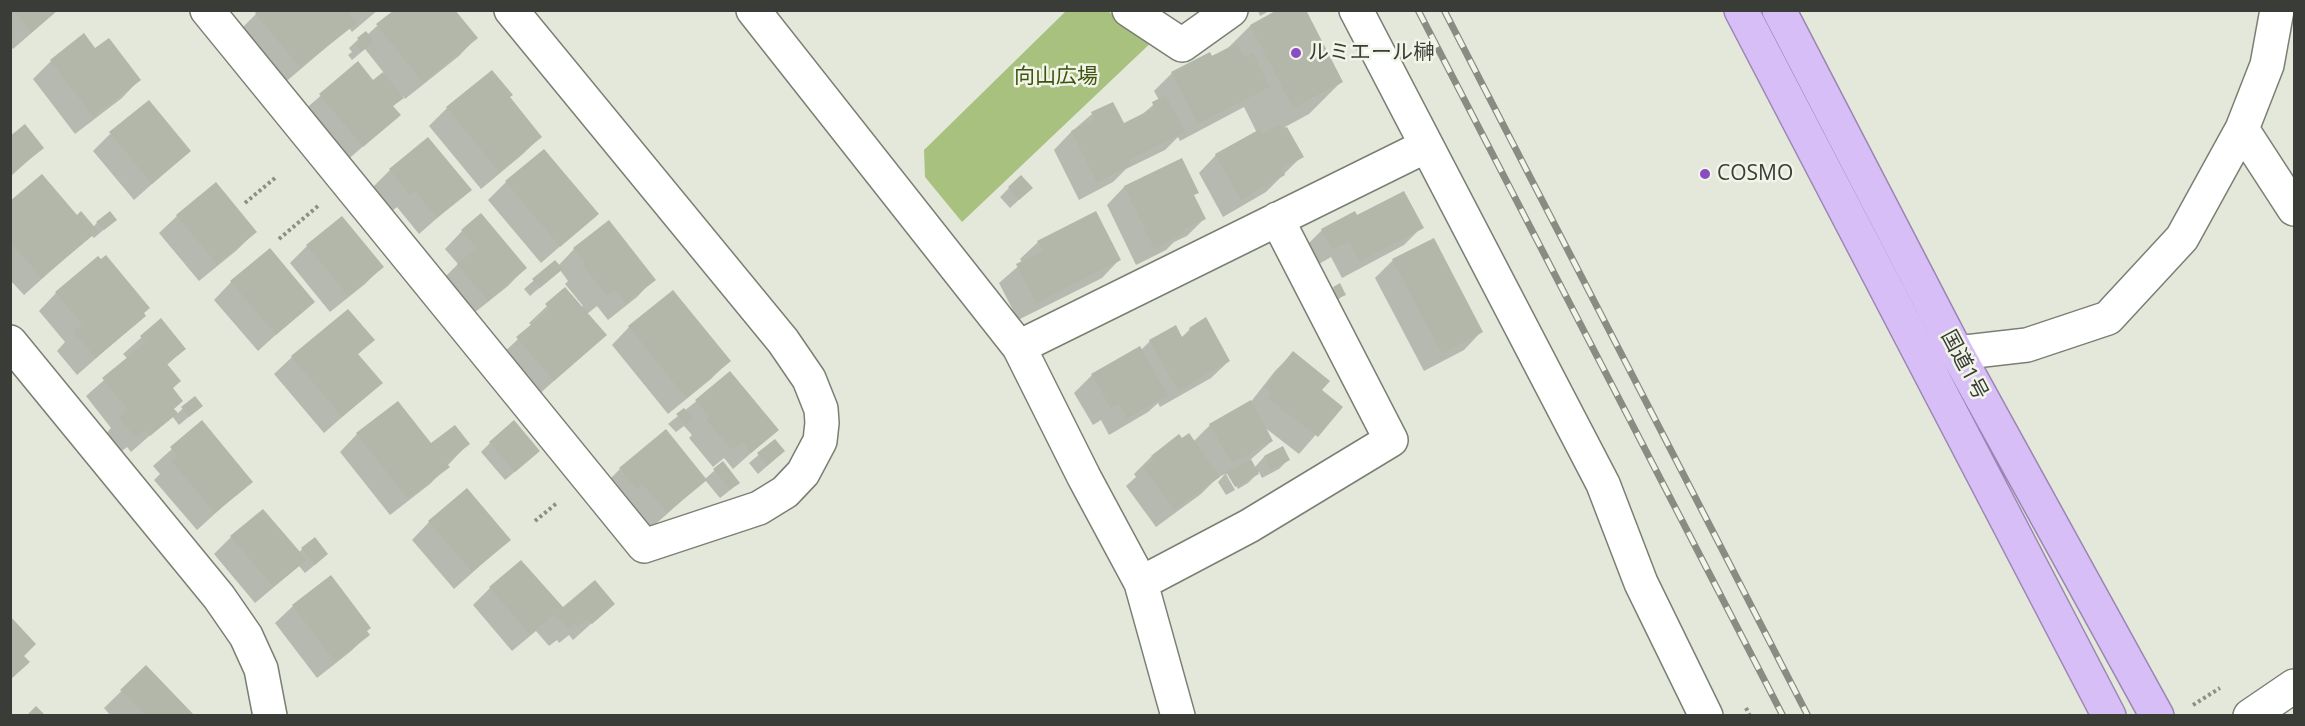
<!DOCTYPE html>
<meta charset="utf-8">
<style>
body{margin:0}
#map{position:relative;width:2305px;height:726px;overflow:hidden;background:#e3e8db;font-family:"Open Sans",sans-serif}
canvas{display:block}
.frame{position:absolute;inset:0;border:12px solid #3a3c37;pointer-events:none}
</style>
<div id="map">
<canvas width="2305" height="726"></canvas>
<div class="frame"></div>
</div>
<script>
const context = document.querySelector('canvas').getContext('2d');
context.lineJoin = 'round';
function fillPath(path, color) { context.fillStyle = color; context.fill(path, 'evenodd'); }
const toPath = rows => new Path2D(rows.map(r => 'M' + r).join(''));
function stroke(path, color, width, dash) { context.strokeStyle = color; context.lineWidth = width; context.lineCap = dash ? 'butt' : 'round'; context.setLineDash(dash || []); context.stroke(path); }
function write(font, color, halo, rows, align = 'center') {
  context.font = font + ' "Open Sans","Noto Sans JP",sans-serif'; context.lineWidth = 5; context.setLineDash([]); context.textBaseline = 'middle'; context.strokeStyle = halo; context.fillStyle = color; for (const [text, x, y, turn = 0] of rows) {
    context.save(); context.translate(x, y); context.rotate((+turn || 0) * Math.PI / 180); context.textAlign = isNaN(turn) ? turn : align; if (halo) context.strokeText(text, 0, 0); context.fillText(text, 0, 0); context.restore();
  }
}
fillPath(toPath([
 [1066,11,1108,11,1130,28,1157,37,962,222,925,177,924,150]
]), '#a9c17e');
fillPath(toPath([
 [10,10,58,10,13,49,10,46],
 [260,10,378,10,352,32,349,28,282,85,238,32],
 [1258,10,1271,10,1260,16],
 [1280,10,1341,82,1309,114,1285,127,1302,156,1266,192,1223,217,1199,173,1216,155,1257,133,1244,107,1180,141,1178,137,1165,150,1126,169,1113,182,1079,200,1054,150,1071,132,1092,114,1123,125,1139,117,1159,100,1154,91,1172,73,1226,50,1250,26],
 [377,26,476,38,459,56,405,99,403,96,392,107,399,115,344,163,302,112,357,64,373,82,384,73,365,49,352,60,348,55,352,52,349,48,365,33,367,35],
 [84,35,95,50,139,80,122,98,75,134,33,79,51,61],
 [491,72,509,98,540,137,523,154,481,189,429,126,447,108],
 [110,134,189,151,134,200,93,151],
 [10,138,42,148,10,177],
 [544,151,597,214,541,263,488,200,506,182],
 [1181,160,1197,192,1193,196,1204,219,1187,236,1174,242,1166,250,1136,265,1107,205,1124,187],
 [390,170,469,190,419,234,397,207,392,211,373,187],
 [216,184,255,232,237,250,199,281,159,233,177,216],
 [1009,188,1022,197,1010,208,1000,197],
 [10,203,77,217,93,227,97,223,115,220,94,238,91,235,24,295,10,280],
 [1357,217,1422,227,1404,245,1342,278,1331,257,1314,267,1304,248,1322,230],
 [462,231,525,268,508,286,469,317,440,282,458,264,445,249],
 [1038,242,1119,260,1102,278,1018,320,999,283,1022,263,1020,259],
 [307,246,382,267,365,284,330,312,290,263],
 [574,249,654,279,637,297,608,320,597,306,587,314,605,335,536,397,500,356,532,326,529,323,565,289,581,307,583,306,565,284,568,281,560,270,530,296,524,289,555,262,558,266],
 [1393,260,1481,332,1464,350,1424,371,1375,278],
 [231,282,313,301,258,351,214,300],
 [1334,288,1344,294,1335,303,1325,297],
 [56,293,142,313,144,316,77,375,57,351,65,342,39,311],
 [161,320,184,349,166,366,171,389,173,409,177,414,194,398,192,414,179,425,172,416,131,452,127,447,117,455,103,437,111,428,86,396,128,359,123,354],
 [629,327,729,361,711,379,668,414,612,345],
 [1190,329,1229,361,1211,378,1160,407,1158,403,1148,412,1109,435,1101,420,1093,425,1074,393,1092,375,1141,350,1150,341,1181,338],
 [373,340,357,355,381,383,324,433,274,374,292,357],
 [1293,353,1320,391,1340,407,1299,454,1264,427,1272,441,1250,460,1254,468,1264,457,1282,448,1288,460,1279,469,1262,478,1259,472,1248,483,1238,489,1229,474,1226,474,1235,490,1226,495,1218,482,1225,474,1217,478,1201,494,1156,527,1126,486,1136,477,1134,474,1151,457,1179,436,1182,440,1193,442,1210,425,1250,403,1275,371],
 [730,374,777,430,733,469,724,458,713,467,689,438,692,435,684,426,676,432,668,424],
 [202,422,251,481,197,530,154,480,160,474,153,466],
 [357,434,431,445,468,444,430,484,390,515,340,452],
 [775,441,774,460,758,474,749,463],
 [490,443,529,460,505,480,481,452],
 [723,463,738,482,729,491,720,498,705,480,649,530,603,486,620,469,705,479],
 [429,522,509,540,454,589,412,540],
 [231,537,298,553,314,539,317,563,305,573,299,566,255,603,214,554],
 [490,588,563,610,613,604,573,640,569,635,559,643,557,640,549,646,536,631,512,651,473,605],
 [293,606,365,631,368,635,350,652,317,678,275,623],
 [146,667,192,716,111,716,104,708]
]), '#0003');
fillPath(toPath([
 [13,10,58,10,31,33],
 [258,10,347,10,357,23,300,68,255,13],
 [394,10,455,10,478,38,423,83,376,24],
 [1277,10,1306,10,1343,82,1293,108,1250,25],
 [366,31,374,42,361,52,356,45,360,42,357,38],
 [84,33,95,48,109,38,141,80,93,117,50,60],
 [1237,43,1244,57,1253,53,1270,87,1198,124,1171,72,1210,52,1212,56],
 [358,61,373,80,383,72,404,98,393,106,401,115,363,147,319,94],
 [492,70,513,95,510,97,542,137,499,172,446,107],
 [1166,95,1185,132,1129,160,1132,165,1097,183,1071,131,1094,119,1091,112,1113,102,1124,123,1154,108,1152,102],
 [149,100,191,151,152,184,109,132],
 [25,124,44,148,10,175,10,136],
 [1279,124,1283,129,1287,127,1304,157,1282,169,1285,175,1241,200,1215,154,1260,129,1262,134],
 [428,137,472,190,437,218,415,191,410,195,389,169],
 [544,149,599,214,560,247,505,181],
 [1182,158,1199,193,1194,195,1206,219,1184,229,1185,233,1154,249,1124,186],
 [42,174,77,215,81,211,98,231,42,278,10,242,10,201],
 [1021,175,1033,188,1019,200,1008,187],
 [216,182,257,232,217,264,176,215],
 [1404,191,1424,228,1359,262,1349,241,1332,250,1321,229,1355,211,1357,215],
 [110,211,117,220,104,230,96,222],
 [1096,211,1121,260,1036,303,1016,264,1043,251,1037,241],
 [481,213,527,268,488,301,457,264,476,248,461,230],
 [342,216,384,267,348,296,306,245],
 [609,220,656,280,626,303,615,290,607,296,582,265,585,262,573,248],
 [1434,238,1483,332,1442,354,1392,259],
 [270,248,315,302,276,335,230,281],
 [106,255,150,308,144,313,146,316,96,358,73,332,82,324,55,292,98,256,101,259],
 [555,260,563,269,540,288,532,279],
 [1340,283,1346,295,1339,298,1333,287],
 [565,287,607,335,554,381,516,337,550,309,545,304],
 [673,290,731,361,686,398,628,326],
 [348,309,375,340,358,354,383,383,342,417,291,356],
 [1206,317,1230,361,1178,391,1149,340,1176,325,1182,337,1191,331,1189,328],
 [161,318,186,349,167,364,181,381,173,388,183,401,174,409,178,413,150,436,145,430,136,438,119,418,128,410,102,378,146,342,140,336],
 [1140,346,1168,395,1127,419,1119,404,1111,408,1091,374],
 [1293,351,1330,381,1322,390,1343,407,1318,437,1267,398,1271,392,1264,387],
 [730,371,779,430,751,453,743,442,732,450,706,420,709,417,695,400],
 [195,396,203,406,189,417,181,407],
 [1251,400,1273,441,1232,463,1209,424],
 [398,401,431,443,455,425,470,444,446,463,450,467,408,499,356,433],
 [684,408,694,418,686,425,676,414],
 [202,420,253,482,215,513,171,461,177,456,170,447],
 [514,420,540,451,515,472,489,442],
 [666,429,707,480,667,513,643,485,637,490,619,468],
 [1189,433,1220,477,1174,510,1143,467,1154,460,1151,456,1179,434,1182,438],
 [775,439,785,451,767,466,757,453],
 [1283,446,1290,460,1271,470,1264,456],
 [1251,459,1259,474,1235,487,1226,472],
 [723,461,740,483,730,490,713,469],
 [467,488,511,540,472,572,428,521],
 [263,509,307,560,273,587,230,536],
 [315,537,328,554,315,565,301,548],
 [521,560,563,607,595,580,615,604,592,624,587,619,578,627,575,624,568,629,554,614,530,635,489,587],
 [331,575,371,628,367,631,370,635,335,662,292,605],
 [10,616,36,644,24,656,30,662,10,680],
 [146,665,195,716,146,716,120,690],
 [36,706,46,716,26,716]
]), '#b2b7aa');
const minor = toPath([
 [207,10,644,546,759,508,785,492,803,473,820,441,822,423,821,409,809,379,783,341,511,10],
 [753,10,1019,347,1084,477,1141,583,1178,716],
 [1129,10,1182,45,1231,10],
 [1356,10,1603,484,1641,583,1706,716],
 [2277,10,2267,65,2242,129,2294,209],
 [10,342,219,597,246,636,261,669,270,716],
 [1019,347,1426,146],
 [1957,353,2027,345,2108,318,2182,238,2242,129],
 [1141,583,1249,526,1391,440,1277,219],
 [2250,716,2294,686]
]);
const trunk = toPath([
 [1741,10,2109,716],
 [1779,10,1957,353,2157,716]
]);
stroke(minor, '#7a7f73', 36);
stroke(trunk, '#9a86b2', 36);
stroke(toPath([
 [245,203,275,178],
 [279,239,318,206],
 [535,521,557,503],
 [2193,705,2220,688],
 [1746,708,1750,716]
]), '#8c8f86', 4, [3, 3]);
stroke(minor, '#fff', 33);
stroke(trunk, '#d8bef6', 33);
const rail = toPath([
 [1418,10,1783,716],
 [1444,10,1808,716]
]);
stroke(rail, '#888c83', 7);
stroke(rail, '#f0f5e8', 4.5, [14]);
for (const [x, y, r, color] of [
 [1296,53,6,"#894cc2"],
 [1705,174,6,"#894cc2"]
]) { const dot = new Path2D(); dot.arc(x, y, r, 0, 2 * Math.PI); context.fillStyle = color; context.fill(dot); stroke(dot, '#f0f5e8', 2); }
write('21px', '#3a3c37', '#f0f5e8', [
 ["ルミエール榊",1308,53],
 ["COSMO",1717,174]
], 'left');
write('21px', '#415310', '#f0f5e8', [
 ["向山広場",1056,77]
]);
write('21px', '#3a3c37', '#f0f5e8', [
 ["国道1号",1964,365,62]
]);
</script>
